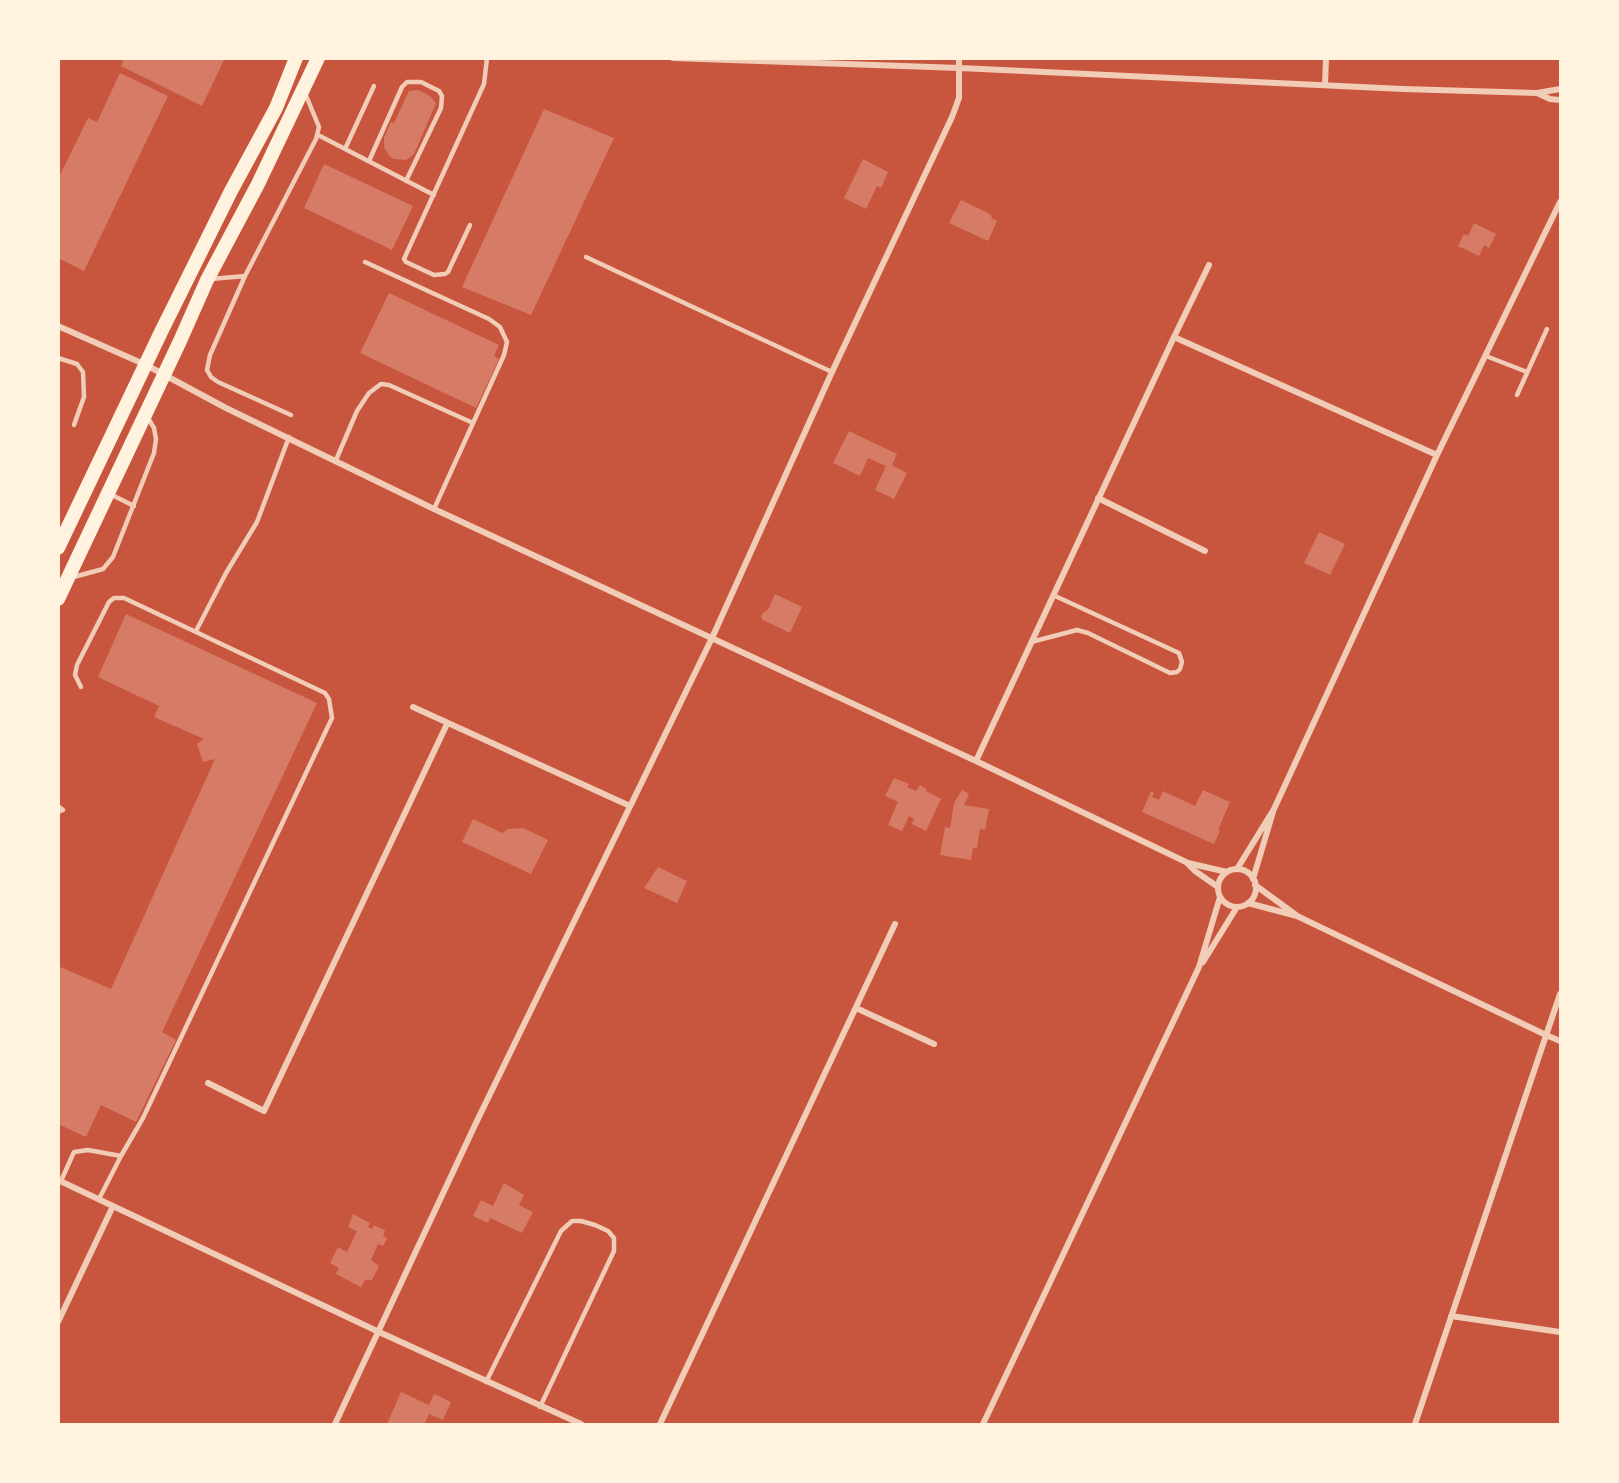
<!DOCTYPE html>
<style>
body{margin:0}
#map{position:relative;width:1619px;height:1483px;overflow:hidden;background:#c8553d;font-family:Quicksand,sans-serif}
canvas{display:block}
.frame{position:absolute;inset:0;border:60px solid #fff3e0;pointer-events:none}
</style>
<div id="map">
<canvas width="1619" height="1483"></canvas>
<div class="frame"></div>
</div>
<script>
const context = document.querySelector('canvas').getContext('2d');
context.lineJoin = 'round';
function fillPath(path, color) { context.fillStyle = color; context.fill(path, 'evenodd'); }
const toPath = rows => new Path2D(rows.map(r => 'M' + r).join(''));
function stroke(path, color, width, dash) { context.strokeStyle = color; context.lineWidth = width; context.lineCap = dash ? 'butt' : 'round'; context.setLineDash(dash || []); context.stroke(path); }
fillPath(toPath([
 [124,58,225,58,202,106,121,66],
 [120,73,168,96,84,271,58,258,58,179,88,118,97,122],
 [418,90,430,96,436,103,414,154,406,160,393,159,388,154,384,147,384,138,391,122,394,123,409,91],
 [544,109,614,138,531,315,462,287],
 [863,159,888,172,881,188,877,186,866,209,844,198],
 [324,164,413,206,392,250,304,208],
 [961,200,988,213,992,216,991,218,997,221,988,241,949,223],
 [1474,223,1496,234,1489,248,1484,245,1479,256,1458,246,1464,234,1468,236],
 [389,293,499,345,494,356,499,359,476,408,360,353],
 [849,431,897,454,892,465,907,473,894,499,875,490,886,466,868,458,860,476,833,463],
 [1319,532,1345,544,1330,575,1304,563],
 [775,594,802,607,790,633,763,620,761,616,764,612,768,610],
 [126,614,317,703,162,1032,176,1040,136,1122,101,1105,86,1137,58,1124,58,966,111,989,215,759,203,762,197,744,204,739,154,717,159,706,98,677],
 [894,778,909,784,907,787,916,791,920,785,927,789,926,791,941,799,926,831,912,824,914,819,909,816,902,831,888,825,898,802,885,796],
 [962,790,969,794,964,805,989,809,985,830,980,829,977,848,973,848,971,860,940,855,945,827,950,828,954,803],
 [1203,790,1230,802,1218,830,1220,831,1214,844,1142,812,1151,791,1154,793,1152,797,1159,800,1163,791,1195,806],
 [473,819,502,833,508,829,523,828,548,840,531,874,462,842],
 [658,867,687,881,677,903,644,888],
 [504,1183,524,1195,519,1205,533,1212,522,1233,490,1218,488,1223,473,1216,481,1200,493,1206],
 [353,1214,370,1223,368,1227,372,1229,374,1225,385,1230,383,1236,387,1238,383,1246,378,1244,371,1260,379,1266,372,1280,365,1280,361,1287,336,1274,339,1268,330,1263,338,1247,347,1252,357,1231,348,1227],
 [401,1392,429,1405,434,1394,451,1402,443,1420,429,1414,424,1424,387,1424]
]), '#d67c66');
stroke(toPath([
 [318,135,434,195],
 [345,149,374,86],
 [369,161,402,87,407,82,421,82,439,91,442,96,441,108,406,181],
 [470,225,448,272,445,274,434,275,406,262,404,259,484,84,487,58],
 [586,257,832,372],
 [365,262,489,319,500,327,507,342,504,355,434,509],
 [245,276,210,355,207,370,211,377,218,382,291,415],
 [211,279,245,276,316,139,319,127,305,93],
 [1486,356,1527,372],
 [58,358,77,364,83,372,84,397,74,425],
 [1517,395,1547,329],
 [336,460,357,411,369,393,381,384,389,385,473,423],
 [110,494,134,506],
 [70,578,103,569,113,557,154,453,156,439,154,428,148,418],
 [196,631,226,573,257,522,289,437],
 [1031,642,1077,630,1088,633,1170,673,1177,672,1180,669,1182,662,1179,653,1053,595],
 [81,687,75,675,77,665,109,602,114,598,124,598,325,693,329,699,332,718,143,1118,121,1156,99,1199],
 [58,806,63,810,58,812],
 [61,1181,74,1152,88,1150,121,1156],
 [486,1382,561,1231,572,1221,581,1221,595,1225,608,1231,614,1238,614,1251,540,1407]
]), '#f1ccb7', 4.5);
stroke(toPath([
 [673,58,960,68,1403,89,1537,93,1560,89],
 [1325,85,1326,58],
 [1537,93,1550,99,1560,100],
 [58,326,146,365,226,408,434,509,976,761,1188,863,1227,872],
 [1174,337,1209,265],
 [1098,498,1205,551],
 [413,707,630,806],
 [976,761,1174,337,1437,455],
 [1188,864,1195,871,1218,887],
 [1237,869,1274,809,1437,455,1560,202],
 '1218 888a19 19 0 1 1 38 0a19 19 0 1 1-38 0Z',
 [1253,879,1273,812],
 [1255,885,1296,915],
 [1248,903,1297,916,1546,1035,1560,1041],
 [1203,962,1237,907],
 [856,1008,934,1044],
 [208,1083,264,1111,447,724],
 [58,1180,379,1332,581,1424],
 [1451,1316,1560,1332],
 [58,1322,113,1206],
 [335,1424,475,1125,712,638,832,372,952,117,959,98,959,58],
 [660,1424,895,924],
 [983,1424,1199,967,1220,897],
 [1415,1424,1560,994]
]), '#f1ccb7', 6);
stroke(toPath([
 [58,548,161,332,231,191,276,108,296,58],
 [58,599,180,341,207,280,258,184,318,58]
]), '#fff3e0', 14);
</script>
